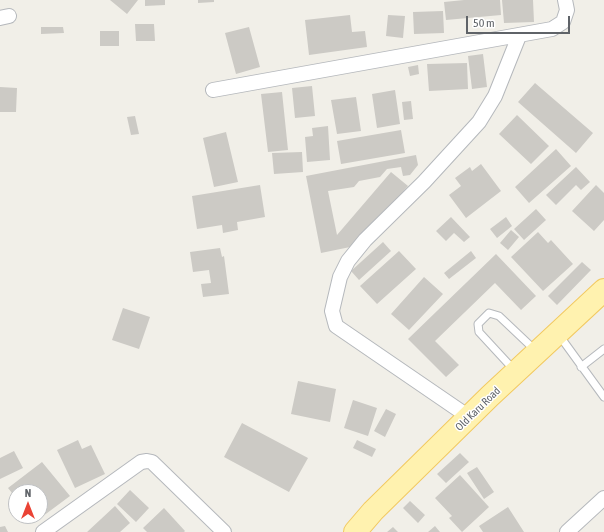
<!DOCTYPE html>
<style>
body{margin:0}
#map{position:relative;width:604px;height:532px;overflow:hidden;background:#f1efe8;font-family:"Asap Condensed",sans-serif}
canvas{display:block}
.north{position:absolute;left:8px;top:484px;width:40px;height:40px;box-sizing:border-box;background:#fff;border:1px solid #bfc1c3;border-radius:50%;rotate:0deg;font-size:11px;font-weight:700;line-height:16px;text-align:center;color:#5f6368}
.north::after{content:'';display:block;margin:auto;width:14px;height:18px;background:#ea4335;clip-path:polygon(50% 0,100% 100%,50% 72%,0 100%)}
.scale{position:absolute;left:466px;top:16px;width:104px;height:18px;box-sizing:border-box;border:2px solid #5f6368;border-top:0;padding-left:5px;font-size:12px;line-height:14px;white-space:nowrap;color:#5f6368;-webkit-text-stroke:3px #fff;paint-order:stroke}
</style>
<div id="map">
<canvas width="604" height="532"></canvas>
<div class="north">N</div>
<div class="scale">50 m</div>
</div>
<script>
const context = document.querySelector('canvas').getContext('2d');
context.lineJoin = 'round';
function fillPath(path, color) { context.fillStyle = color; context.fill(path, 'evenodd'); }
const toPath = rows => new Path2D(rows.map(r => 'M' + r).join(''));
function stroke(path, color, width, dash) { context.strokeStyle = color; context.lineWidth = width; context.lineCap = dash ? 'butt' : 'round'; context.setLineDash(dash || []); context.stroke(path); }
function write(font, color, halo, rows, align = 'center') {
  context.font = font + ' "Asap Condensed",sans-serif'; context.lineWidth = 3; context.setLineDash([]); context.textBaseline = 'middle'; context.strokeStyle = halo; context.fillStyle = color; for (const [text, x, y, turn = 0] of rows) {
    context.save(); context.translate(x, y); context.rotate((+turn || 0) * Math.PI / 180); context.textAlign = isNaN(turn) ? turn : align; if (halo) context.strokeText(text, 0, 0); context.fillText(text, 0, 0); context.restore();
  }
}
fillPath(toPath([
 [110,0,138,0,127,14],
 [145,0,165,0,165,5,145,6],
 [198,0,214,0,214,2,198,3],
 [464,0,500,0,501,15,446,20,444,2],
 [502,0,533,0,534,22,504,23],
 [443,11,444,33,414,34,413,12],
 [350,15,352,32,365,31,367,47,309,55,305,20],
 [388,15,405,16,403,38,386,36],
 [135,24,154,24,155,41,136,41],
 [41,27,63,27,64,33,41,34],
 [249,27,260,67,236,74,225,33],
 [100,31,119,31,119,46,100,46],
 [483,54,487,87,472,89,468,56],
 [467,63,468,89,429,91,427,64],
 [418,65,419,74,410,76,408,67],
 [535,83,593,133,576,153,518,102],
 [312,86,315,116,295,118,292,88],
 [0,87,17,88,16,112,0,112],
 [395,90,400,124,377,128,372,94],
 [282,92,288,150,268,152,261,94],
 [356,97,361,131,337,134,331,100],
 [411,101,413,119,404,120,402,102],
 [517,115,549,146,531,164,499,134],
 [135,116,139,134,131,135,127,117],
 [328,126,330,160,307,162,305,137,313,136,312,128],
 [401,130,405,153,341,164,337,141],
 [226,132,238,182,214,187,203,138],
 [556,149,571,166,529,203,515,187],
 [302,152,303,172,274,174,272,153],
 [416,155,418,165,410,175,403,176,401,167,387,169,380,177,359,181,354,187,328,191,337,235,391,172,408,186,355,246,321,253,306,176],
 [481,164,501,191,466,218,449,195,461,186,455,178,470,167,472,171],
 [576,167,590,182,581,190,576,185,556,205,546,195],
 [260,185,265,217,237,222,238,230,223,233,222,225,197,229,192,196],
 [596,185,604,193,604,220,594,231,572,211],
 [536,209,546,220,524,240,514,229],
 [451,217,470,237,464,242,454,233,446,241,436,231],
 [506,217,512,226,497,238,490,229],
 [511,230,519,237,508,250,500,243],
 [538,232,548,243,551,240,573,264,543,291,511,257],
 [383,242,391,251,359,280,351,271],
 [220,248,222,257,224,256,229,294,203,297,201,284,211,283,209,270,193,272,190,252],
 [399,251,416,269,377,304,360,286],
 [471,251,476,258,449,279,444,273],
 [496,254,536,296,521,310,495,283,435,341,459,365,446,377,408,339],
 [582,262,591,270,557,305,548,296],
 [424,277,443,294,409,330,391,314],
 [123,308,150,317,139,349,112,340],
 [298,381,336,389,330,422,291,414],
 [353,400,377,408,368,436,344,428],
 [386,409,396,414,385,437,374,431],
 [242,423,308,458,289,492,224,457],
 [78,440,82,449,91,445,105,474,75,488,57,450],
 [357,440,376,449,372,457,353,448],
 [14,451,23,468,0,479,0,458],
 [460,453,469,462,446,483,437,474],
 [42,462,70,496,35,522,30,516,40,516,40,492,16,492,16,498,8,488],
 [477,467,494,492,484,499,467,473],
 [460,475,489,507,462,532,449,518,452,516,435,498],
 [130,490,149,508,136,522,117,504],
 [410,501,425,515,418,523,403,508],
 [115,506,130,523,120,532,87,532],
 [508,507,524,532,483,532,479,526],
 [164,508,185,531,184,532,147,532,143,528],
 [5,526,8,532,0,532,0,527],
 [435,526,440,532,428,532],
 [393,527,398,532,387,532]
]), '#cccac5');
const service = toPath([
 [559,335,604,397],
 [581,367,604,349],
 [515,371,479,332,478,324,489,313,499,316,536,351]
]);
const minor = toPath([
 [0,18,9,16],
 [213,90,552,29,563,22,567,10,565,0],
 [469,417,336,326,332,311,340,277,348,261,365,240,424,182,479,122,495,96,519,36],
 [43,532,141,462,147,461,152,462,224,532],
 [567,532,604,498]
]);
const primary = toPath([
 [355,532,373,511,490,396,604,290]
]);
stroke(service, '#b5b8bc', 9);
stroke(minor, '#b5b8bc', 16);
stroke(primary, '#f2c960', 24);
stroke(service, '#fff', 7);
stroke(minor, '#fff', 14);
stroke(primary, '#fff2af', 22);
write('11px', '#5f6368', '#fff', [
 ["Old Karu Road",478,409,-44]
]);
</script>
